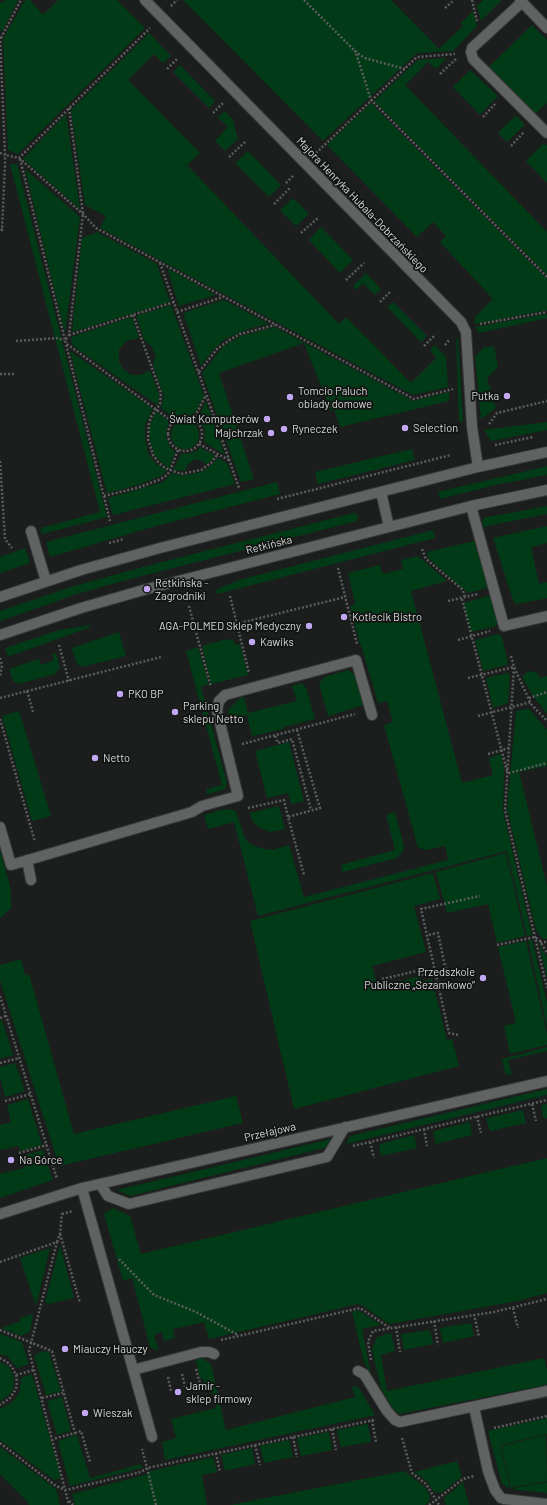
<!DOCTYPE html>
<meta charset="utf-8">
<style>
body{margin:0}
canvas{display:block;background:#1b1e1c}
</style>
<canvas width="547" height="1505"></canvas>
<script>
const context = document.querySelector('canvas').getContext('2d');
context.lineJoin = 'round';
function fillPath(path, color) { context.fillStyle = color; context.fill(path, 'evenodd'); }
const toPath = rows => new Path2D(rows.map(r => 'M' + r).join(''));
function stroke(path, color, width, dash) { context.strokeStyle = color; context.lineWidth = width; context.lineCap = dash ? 'butt' : 'round'; context.setLineDash(dash || []); context.stroke(path); }
function write(font, color, halo, rows, align = 'center') {
  context.font = font + ' Barlow,sans-serif'; context.lineWidth = 3.5; context.setLineDash([]); context.textBaseline = 'middle'; context.strokeStyle = halo; context.fillStyle = color; for (const [text, x, y, turn = 0] of rows) {
    context.save(); context.translate(x, y); context.rotate((+turn || 0) * Math.PI / 180); context.textAlign = isNaN(turn) ? turn : align; if (halo) context.strokeText(text, 0, 0); context.fillText(text, 0, 0); context.restore();
  }
}
fillPath(toPath([
 [7,0,18,0,2,32,0,29,0,3],
 [25,0,30,0,43,15,58,0,117,0,145,28,18,154,8,150,3,39],
 [183,0,391,0,439,49,463,26,461,23,473,11,477,26,453,51,417,53,323,141],
 [483,0,502,0,481,21,477,6],
 [532,25,547,40,547,103,535,114,489,67],
 [149,33,171,56,163,63,154,54,128,80,200,153,187,165,339,324,346,317,411,383,436,358,430,350,435,345,446,357,448,387,413,395,100,228,106,216,85,205,71,110],
 [447,58,436,69,428,62,405,85,547,232,547,275,374,101,418,60],
 [180,65,215,101,209,108,173,72],
 [470,70,498,96,480,115,453,87],
 [371,103,547,279,547,310,475,324,475,317,493,299,440,242,446,236,433,222,417,237,327,145],
 [225,111,233,120,238,139,225,151,215,141,228,127,218,117],
 [66,114,80,209,23,159],
 [516,115,525,125,507,142,498,133],
 [544,143,547,146,547,183,526,161],
 [248,151,281,185,269,197,235,163],
 [10,164,17,164,107,517,42,534,41,528,100,512],
 [25,169,80,217,65,333],
 [293,198,309,214,296,226,280,210],
 [321,227,353,260,340,273,309,240],
 [97,232,157,264,170,302,72,332,82,238],
 [167,268,216,295,179,306],
 [366,273,381,289,375,295,363,283,356,290,353,286],
 [224,300,269,324,251,328,225,339,213,350,201,366,183,313],
 [393,302,427,336,421,342,387,307],
 [171,305,204,396,193,416,182,414,174,418,161,408,164,396,153,365,156,356,151,346,145,341,136,316],
 [547,314,547,318,479,333,475,327],
 [132,317,139,338,126,341,122,346,119,349,119,362,124,370,132,375,141,375,150,370,159,394,159,402,157,405,72,345,71,337],
 [275,327,413,401,449,392,449,401,340,427,334,410,331,411,304,343,219,373,254,479,241,482,202,373,223,347,230,342,241,336],
 [458,338,463,421,459,422,456,339],
 [494,346,498,367,487,378,496,408,481,419,475,357,483,348],
 [70,351,153,409,145,425,145,439,148,453,156,464,167,471,161,476,138,485,107,493],
 [206,401,225,455,204,442,205,430,201,422,198,419],
 [156,412,170,422,167,427,166,437,170,447,175,452,169,469,155,456,151,445,149,430,152,420],
 '171 435a14 14 0 1 1 28 0a14 14 0 1 1-28 0Z',
 [547,422,547,430,491,441,484,430],
 [200,447,215,456,212,460,207,464,200,460,195,459,188,464,185,471,173,470,181,454,191,453,197,451],
 [412,449,415,460,318,484,315,472],
 [218,458,227,463,235,484,113,515,108,498,163,482,172,473,183,476,200,472,207,469],
 [547,466,547,475,500,484,440,499,438,492],
 [277,482,280,494,156,526,50,557,46,542],
 [547,506,547,514,482,527,483,518],
 [354,513,358,515,358,519,357,521,119,582,77,594,0,621,0,611,74,586,158,563],
 [547,526,547,543,531,547,539,584,547,582,547,598,518,604,514,603,493,538],
 [433,530,435,538,217,594,216,590,239,580],
 [474,541,488,586,487,588,468,593,429,559,427,552],
 [25,548,30,563,0,573,0,557],
 [418,556,447,581,411,591,462,783,493,775,489,758,501,754,504,768,503,811,532,935,527,936,507,851,258,916,234,822,208,829,204,815,224,809,233,810,236,812,245,838,249,843,257,847,265,849,273,850,289,845,304,897,448,860,445,846,425,850,418,847,417,844,384,725,393,722,387,701,378,703,361,645,360,645,350,606,355,604,348,573,380,565,383,574,403,569,401,560],
 [488,596,492,600,498,622,496,626,471,632,463,603],
 [90,625,91,627,10,656,7,655,5,648,59,630],
 [119,632,126,656,82,667,77,664,72,648],
 [498,634,502,637,508,662,507,665,483,671,475,640],
 [233,639,235,645,240,644,248,675,211,684,202,646,223,640],
 [198,647,209,684,201,687,227,783,225,789,208,794,206,792,207,789,222,785,186,651],
 [56,653,60,667,55,674,18,684,13,681,9,669,39,659,41,665,54,660,52,654],
 [348,670,355,675,364,705,328,716,319,684,324,677],
 [529,671,537,673,540,678,547,676,547,714,531,693,522,676],
 [507,673,510,675,508,703,493,708,486,678],
 [302,683,306,688,315,719,284,727,284,729,252,736,247,715,230,719,228,712,229,709,240,698,244,697,248,713,297,701,292,686],
 [527,709,529,709,547,730,547,766,519,772,547,886,547,939,543,939,536,930,507,809,516,711],
 [19,711,51,816,32,821,2,716],
 [289,742,304,801,291,804,288,793,267,798,255,751],
 [279,806,285,829,270,832,260,828,253,822,250,813],
 [395,812,404,846,402,853,397,858,343,872,341,865,395,850,386,815],
 [0,850,11,890,11,908,0,918],
 [506,853,525,936,497,943,488,904,447,913,436,872],
 [433,873,440,899,414,906,426,952,372,966,378,988,419,976,421,981,432,979,447,1040,452,1039,459,1066,294,1109,250,921],
 [532,939,547,1003,547,1027,528,940],
 [526,941,547,1034,547,1045,510,1054,504,1026,516,1023,498,947],
 [539,944,547,957,547,978],
 [21,959,25,975,29,974,74,1134,236,1096,243,1123,59,1166,0,980,0,965],
 [2,1020,13,1055,0,1059,0,1021],
 [547,1047,547,1051,508,1060,512,1076,505,1073,502,1059],
 [15,1063,25,1091,5,1097,0,1078,0,1067],
 [547,1089,547,1095,346,1144,350,1136],
 [28,1099,42,1145,20,1151,19,1146,0,1150,0,1125,11,1122,7,1105],
 [547,1104,547,1118,544,1119,541,1107,542,1105],
 [523,1110,526,1123,490,1131,486,1119,488,1118],
 [470,1122,472,1135,436,1144,433,1133,434,1131],
 [414,1135,417,1148,381,1156,379,1145,380,1144],
 [331,1139,328,1147,130,1196,117,1190],
 [43,1150,53,1180,0,1198,0,1174,24,1168,22,1156],
 [547,1158,547,1293,518,1301,389,1324,362,1305,358,1304,209,1339,204,1322,173,1329,175,1338,164,1341,162,1332,154,1335,159,1351,150,1347,132,1278,123,1281,104,1214,113,1208,130,1216,141,1254],
 [60,1245,74,1298,49,1304,45,1302],
 [50,1248,36,1306,20,1258],
 [358,1310,381,1325,362,1329,371,1375,364,1362,352,1312],
 [33,1314,30,1332,21,1336,1,1328,21,1321,20,1318],
 [471,1323,474,1336,443,1343,440,1328],
 [430,1330,433,1344,404,1350,401,1334],
 [391,1333,395,1351,381,1355,387,1391,544,1358,547,1370,547,1383,546,1385,399,1414,391,1406,381,1388,372,1350,377,1337],
 [0,1334,22,1342,29,1364,17,1368,7,1356,0,1354],
 [42,1351,49,1352,61,1391,46,1395,34,1356],
 [202,1358,211,1364,226,1430,355,1397,352,1387,356,1386,359,1388,375,1415,165,1460,162,1442,176,1438,171,1419,216,1408,210,1382,204,1383,203,1378,200,1379,196,1360],
 [0,1362,8,1366,12,1372,14,1380,13,1390,8,1396,0,1401],
 [32,1374,61,1478,54,1480,0,1440,0,1409,11,1403,16,1398,20,1391,21,1378],
 [62,1397,71,1431,57,1435,47,1401],
 [547,1418,547,1434,500,1445,510,1488,503,1485,500,1477,488,1431],
 [368,1424,371,1442,341,1447,337,1430],
 [329,1432,332,1450,301,1456,297,1438],
 [77,1435,90,1478,141,1464,142,1468,70,1486,58,1441],
 [546,1435,547,1481,511,1488,501,1446],
 [289,1440,293,1457,264,1463,260,1446],
 [0,1447,56,1489,60,1505,29,1505,27,1501,0,1474],
 [252,1448,255,1464,225,1471,221,1455],
 [213,1457,217,1472,202,1475,207,1505,75,1505,72,1494,145,1475,150,1471],
 [457,1461,462,1477,441,1493,434,1492,427,1481,414,1472],
 [404,1471,425,1487,430,1496,429,1502,425,1505,230,1505],
 [463,1482,469,1505,446,1505,444,1498],
 [547,1482,547,1493,511,1489]
]), '#003a16');
const minor = toPath([
 [145,0,461,322,466,332,472,427,478,467],
 [520,0,547,28],
 [522,2,472,48,471,52,473,59,547,133],
 [381,492,389,527],
 [471,506,504,626,547,616],
 [31,531,46,581],
 [0,597,81,570,160,548,478,467,547,452],
 [0,635,81,608,147,589,471,506,547,490],
 [0,827,11,865,192,812,202,806,238,796,217,711,219,701,225,695,356,660,372,715],
 [27,860,31,880],
 [100,1184,108,1196,129,1204,327,1157,345,1127],
 [82,1188,152,1437],
 [0,1214,82,1188,547,1081],
 [133,1370,201,1352,209,1352,214,1354],
 [358,1371,364,1374,387,1411,395,1420,400,1422,547,1391],
 [474,1407,488,1471,495,1490,501,1498,504,1499,547,1504]
]);
stroke(minor, '#383a39', 12);
stroke(toPath([
 [304,0,357,53,365,58,405,69],
 [472,0,477,21],
 [171,6,177,0],
 [445,8,454,0],
 [0,37,5,155,19,158,150,28],
 [1,38,21,0],
 [355,50,371,100,547,277],
 [167,69,178,58],
 [440,74,456,59],
 [69,108,83,214,69,335,65,340,110,521],
 [213,113,223,103],
 [483,117,495,104],
 [511,146,524,132],
 [0,153,5,155,5,164,2,230,0,228],
 [316,153,417,57,455,54],
 [229,157,245,142],
 [19,158,83,214,96,228,414,399,453,389],
 [20,159,65,340],
 [286,183,294,175],
 [274,204,290,188],
 [301,233,319,217],
 [160,263,239,488],
 [346,280,364,263],
 [380,302,391,291],
 [177,312,223,297],
 [133,315,161,393,160,404,151,417,149,424,148,439,153,455,158,462,165,468,181,474,201,470,211,463,218,454],
 [480,324,547,312],
 [69,335,174,302],
 [16,341,58,338,64,340],
 [67,344,173,422],
 [445,345,450,339],
 [424,346,435,335],
 [199,372,217,349,231,339,240,334,275,325],
 [0,374,15,374],
 '168 434a17 17 0 1 1 34 0a17 17 0 1 1-34 0Z',
 [193,420,206,395],
 [489,424,497,413,547,401],
 [199,444,229,460],
 [495,445,533,437],
 [0,461,5,539,12,548],
 [104,496,140,487,161,479,167,475,170,471,178,450],
 [277,499,451,455],
 [109,543,124,539],
 [422,549,426,559,463,590,465,598],
 [338,568,357,644],
 [230,596,249,673],
 [462,599,507,771,509,773,547,763],
 [448,601,478,594],
 [189,606,211,687],
 [236,624,345,597],
 [458,640,490,631],
 [59,645,69,681],
 [511,656,514,667,531,704,547,721],
 [0,658,2,665,0,676],
 [468,678,514,667,505,810,547,988],
 [27,691,33,712],
 [0,698,161,657],
 [529,698,547,692],
 [478,716,531,702],
 [0,719,35,842],
 [297,730,320,808,288,817,304,875],
 [275,736,278,743,292,739,311,810],
 [242,744,355,714],
 [488,754,509,748],
 [248,808,284,800,288,817],
 [540,942,547,942],
 [497,945,535,937,540,941,547,953],
 [382,979,421,970,423,976,446,971,438,933,427,935],
 [0,996,57,1179],
 [0,1018,6,1016],
 [458,1035,449,1033,421,909,480,896],
 [0,1063,19,1058],
 [5,1101,31,1094],
 [532,1104,536,1121],
 [477,1116,481,1133],
 [424,1129,427,1146],
 [370,1142,374,1158],
 [353,1146,547,1100],
 [19,1153,47,1145],
 [62,1214,73,1211],
 [60,1234,80,1303],
 [57,1242,60,1234,62,1213],
 [119,1259,154,1295,196,1312,238,1335],
 [0,1262,57,1242,29,1351,69,1505],
 [513,1308,518,1328],
 [474,1314,479,1337],
 [434,1321,438,1345],
 [396,1327,400,1352],
 [0,1330,52,1351,75,1433,53,1439],
 [221,1340,360,1308,390,1328],
 [0,1358,7,1362,12,1367,16,1375,17,1382,16,1389,10,1398,0,1405],
 [371,1360,368,1342,373,1331,494,1312,547,1299],
 [196,1369,200,1384],
 [182,1374,185,1387],
 [16,1375,34,1370],
 [168,1377,171,1391],
 [42,1398,63,1393],
 [372,1420,376,1442],
 [494,1428,547,1416],
 [332,1429,336,1450],
 [75,1433,81,1431,90,1462],
 [293,1437,297,1457],
 [402,1438,412,1473,426,1484,436,1500,463,1479,474,1476],
 [0,1443,56,1486,66,1490,141,1472,147,1468,142,1449],
 [255,1445,260,1465],
 [216,1453,220,1472],
 [69,1501,73,1505],
 [156,1505,147,1468,374,1420],
 [429,1505,436,1500,439,1505]
]), '#5b5d5c', 2.5, [2, 2]);
stroke(minor, '#606361', 10);
for (const [x, y, r, color] of [
 [507,396,4,"#c2a7f2"],
 [290,397,4,"#c2a7f2"],
 [267,419,4,"#c2a7f2"],
 [405,428,4,"#c2a7f2"],
 [284,429,4,"#c2a7f2"],
 [271,433,4,"#c2a7f2"],
 [147,589,4,"#c2a7f2"],
 [344,617,4,"#c2a7f2"],
 [309,626,4,"#c2a7f2"],
 [252,642,4,"#c2a7f2"],
 [120,694,4,"#c2a7f2"],
 [175,712,4,"#c2a7f2"],
 [95,758,4,"#c2a7f2"],
 [483,978,4,"#c2a7f2"],
 [11,1160,4,"#c2a7f2"],
 [65,1349,4,"#c2a7f2"],
 [178,1392,4,"#c2a7f2"],
 [85,1413,4,"#c2a7f2"]
]) { const dot = new Path2D(); dot.arc(x, y, r, 0, 2 * Math.PI); context.fillStyle = color; context.fill(dot); stroke(dot, '#121513', 1.5); }
write('11px', '#d7d9d8', '#121513', [
 ["Majora Henryka Hubala-Dobrzańskiego",362,205,46],
 ["Retkińska",269,545,-14],
 ["Przełajowa",270,1132,-13]
]);
write('11px', '#d7d9d8', '#121513', [
 ["Tomcio Paluch",298,391],
 ["obiady domowe",298,404],
 ["Putka",499,396,"right"],
 ["Świat Komputerów",259,419,"right"],
 ["Selection",413,428],
 ["Ryneczek",292,429],
 ["Majchrzak",263,433,"right"],
 ["Retkińska -",155,583],
 ["Zagrodniki",155,596],
 ["Kotlecik Bistro",352,617],
 ["AGA-POLMED Sklep Medyczny",301,626,"right"],
 ["Kawiks",260,642],
 ["PKO BP",128,694],
 ["Parking",183,706],
 ["sklepu Netto",183,719],
 ["Netto",103,758],
 ["Przedszkole",475,972,"right"],
 ["Publiczne „Sezamkowo”",475,985,"right"],
 ["Na Górce",19,1160],
 ["Miauczy Hauczy",73,1349],
 ["Jamir -",186,1386],
 ["sklep firmowy",186,1399],
 ["Wieszak",93,1413]
], 'left');
</script>
